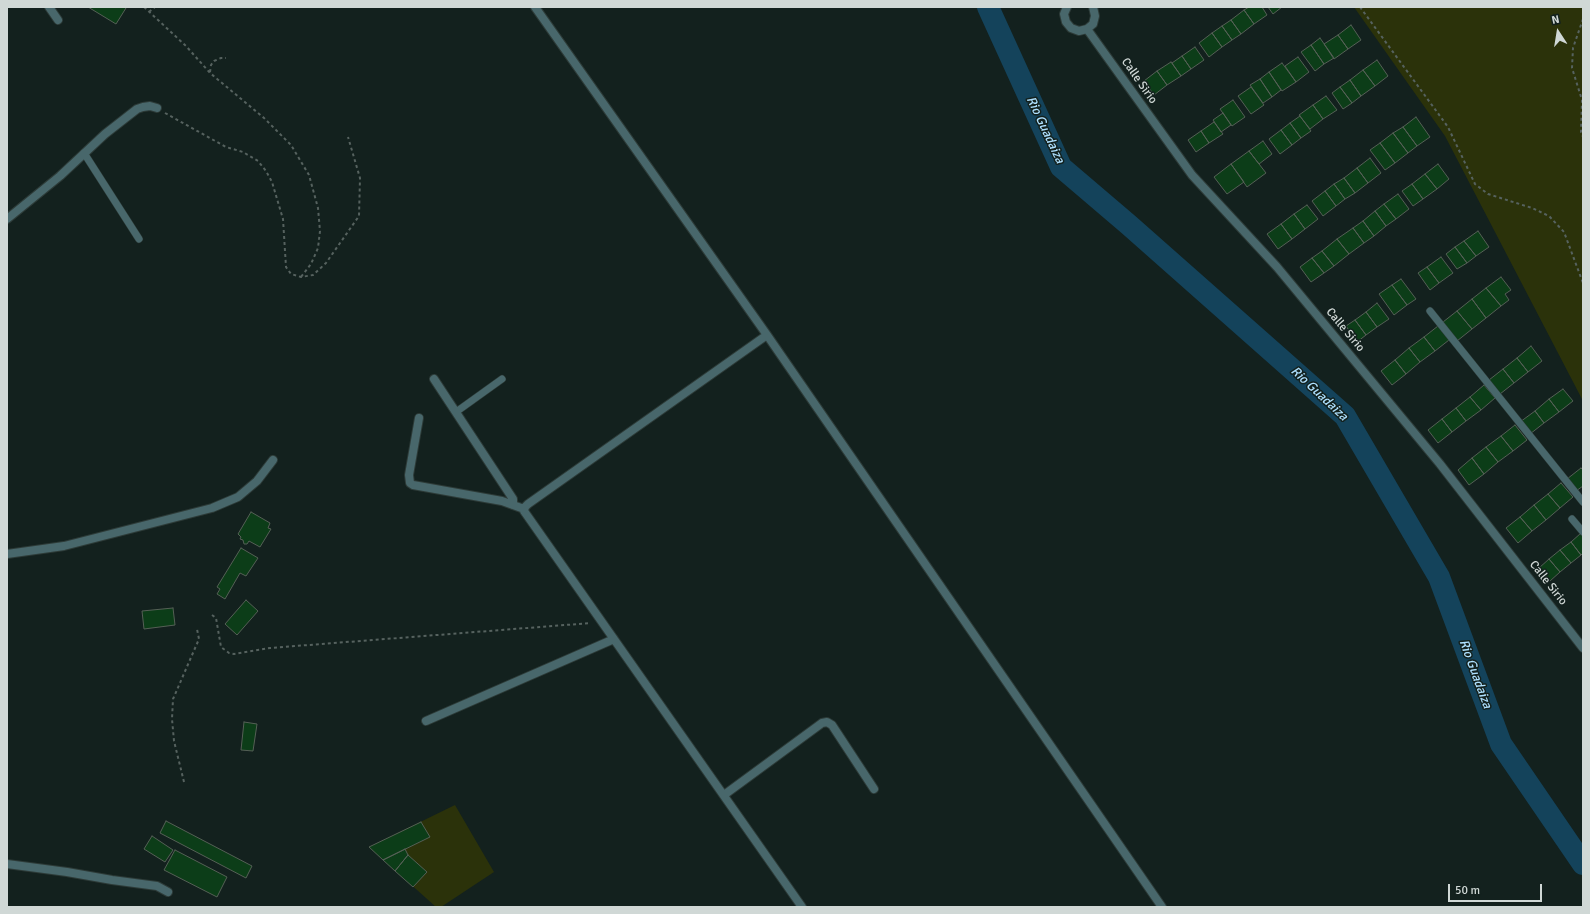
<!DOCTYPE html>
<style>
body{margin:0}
#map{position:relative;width:1590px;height:914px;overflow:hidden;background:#13211e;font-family:Signika,sans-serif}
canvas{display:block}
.frame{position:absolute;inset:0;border:8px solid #d0d8d6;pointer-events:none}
.north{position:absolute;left:1538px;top:12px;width:40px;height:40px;-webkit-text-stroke:3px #13211e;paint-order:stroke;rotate:348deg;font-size:11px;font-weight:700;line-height:16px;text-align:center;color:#d0d8d6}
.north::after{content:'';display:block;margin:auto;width:14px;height:18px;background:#d0d8d6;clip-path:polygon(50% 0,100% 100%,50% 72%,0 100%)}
.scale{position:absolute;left:1448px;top:884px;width:94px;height:18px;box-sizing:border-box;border:2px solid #d0d8d6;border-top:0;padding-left:5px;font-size:12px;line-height:14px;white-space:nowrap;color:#d0d8d6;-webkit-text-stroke:3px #13211e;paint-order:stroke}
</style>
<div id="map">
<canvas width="1590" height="914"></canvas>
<div class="frame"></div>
<div class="north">N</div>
<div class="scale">50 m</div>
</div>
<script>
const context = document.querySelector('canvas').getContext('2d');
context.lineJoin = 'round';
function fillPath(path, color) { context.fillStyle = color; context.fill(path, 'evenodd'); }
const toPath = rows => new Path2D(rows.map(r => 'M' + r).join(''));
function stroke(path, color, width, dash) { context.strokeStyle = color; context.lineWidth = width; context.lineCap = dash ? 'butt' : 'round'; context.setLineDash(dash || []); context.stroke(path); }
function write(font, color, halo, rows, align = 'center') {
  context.font = font + ' Signika,sans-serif'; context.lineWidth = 3; context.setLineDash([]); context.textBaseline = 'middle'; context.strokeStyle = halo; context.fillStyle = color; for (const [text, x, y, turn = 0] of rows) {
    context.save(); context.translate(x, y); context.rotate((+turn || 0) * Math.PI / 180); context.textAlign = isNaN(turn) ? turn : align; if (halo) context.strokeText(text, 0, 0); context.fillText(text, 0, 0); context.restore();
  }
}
fillPath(toPath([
 [1354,7,1583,7,1583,401,1445,136],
 [455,805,494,872,441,907,436,907,369,847]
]), '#2b320a');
stroke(toPath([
 [988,7,1061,167,1129,225,1345,416,1439,577,1501,744,1583,864]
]), '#14435b', 22);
const building = toPath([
 [88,7,124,7,126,8,116,24,88,7],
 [1249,7,1262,7,1267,15,1254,24,1244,10,1249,7],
 [1268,7,1282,7,1273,14,1268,7],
 [1244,10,1254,24,1241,34,1231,20,1244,10],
 [1231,20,1241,34,1232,40,1222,26,1231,20],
 [1351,25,1361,40,1348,49,1338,35,1351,25],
 [1222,26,1232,40,1222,47,1212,33,1222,26],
 [1212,33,1222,47,1209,57,1199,43,1212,33],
 [1338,35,1348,49,1334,59,1324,44,1338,35],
 [1320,38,1334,58,1324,64,1311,45,1320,38],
 [1311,45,1324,64,1315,71,1301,52,1311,45],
 [1195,47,1204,60,1191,69,1182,56,1195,47],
 [1182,56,1191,69,1181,76,1172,63,1182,56],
 [1298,57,1309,72,1296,82,1285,66,1298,57],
 [1377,60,1388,76,1375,86,1363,70,1377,60],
 [1171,62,1181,76,1167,85,1157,71,1171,62],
 [1282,63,1296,82,1282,91,1269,72,1282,63],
 [1363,70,1375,86,1361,96,1350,80,1363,70],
 [1157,71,1167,85,1154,95,1144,81,1157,71],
 [1269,72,1281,90,1272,97,1260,79,1269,72],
 [1260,79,1272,97,1263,103,1250,85,1260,79],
 [1350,80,1361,96,1352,103,1340,87,1350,80],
 [1251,87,1264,105,1251,114,1238,96,1251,87],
 [1340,87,1352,103,1343,109,1332,93,1340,87],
 [1326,96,1337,110,1323,119,1313,105,1326,96],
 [1233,100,1245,117,1232,126,1220,109,1233,100],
 [1313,105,1323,119,1310,129,1299,115,1313,105],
 [1223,113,1231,125,1221,132,1213,120,1223,113],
 [1300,116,1311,131,1301,138,1290,123,1300,116],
 [1416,117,1430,137,1417,146,1403,127,1416,117],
 [1214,122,1223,134,1209,143,1201,131,1214,122],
 [1290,123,1301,138,1292,145,1281,130,1290,123],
 [1403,127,1417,146,1408,153,1393,133,1403,127],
 [1281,130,1292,145,1280,154,1269,139,1281,130],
 [1201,131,1209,143,1196,152,1188,140,1201,131],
 [1393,133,1408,153,1395,163,1380,143,1393,133],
 [1263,141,1272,154,1259,164,1249,151,1263,141],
 [1380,143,1395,163,1385,170,1370,150,1380,143],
 [1249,151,1266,173,1247,187,1231,164,1249,151],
 [1370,158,1381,173,1368,183,1357,168,1370,158],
 [1231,164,1244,182,1227,194,1214,177,1231,164],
 [1438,164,1449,179,1437,189,1425,174,1438,164],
 [1357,168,1368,183,1355,193,1344,178,1357,168],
 [1425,174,1437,189,1423,199,1412,184,1425,174],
 [1344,178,1355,193,1345,199,1334,184,1344,178],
 [1334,184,1345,199,1336,206,1325,191,1334,184],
 [1412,184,1423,199,1413,206,1402,191,1412,184],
 [1325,191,1336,206,1323,216,1312,201,1325,191],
 [1398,194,1409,209,1396,219,1384,204,1398,194],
 [1384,204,1396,219,1386,226,1375,211,1384,204],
 [1307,205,1318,219,1305,229,1294,214,1307,205],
 [1375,211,1386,226,1374,236,1363,221,1375,211],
 [1294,214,1305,229,1292,239,1281,224,1294,214],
 [1363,221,1374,236,1364,243,1353,228,1363,221],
 [1281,224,1292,239,1278,249,1267,234,1281,224],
 [1353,228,1364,243,1349,254,1337,239,1353,228],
 [1478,231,1489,247,1476,256,1464,241,1478,231],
 [1337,239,1349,254,1334,266,1322,251,1337,239],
 [1464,241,1476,256,1467,263,1455,247,1464,241],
 [1455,247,1467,263,1457,269,1446,254,1455,247],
 [1322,251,1334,266,1324,273,1312,258,1322,251],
 [1441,257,1453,273,1439,283,1427,267,1441,257],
 [1312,258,1324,273,1311,282,1300,267,1312,258],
 [1427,267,1439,283,1430,290,1418,273,1427,267],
 [1501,277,1511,290,1505,294,1509,300,1501,306,1486,288,1501,277],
 [1401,279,1416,299,1407,305,1392,285,1401,279],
 [1392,285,1407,305,1394,315,1379,294,1392,285],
 [1486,288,1501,306,1486,318,1472,299,1486,288],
 [1472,299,1486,318,1472,329,1457,311,1472,299],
 [1377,303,1389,319,1377,327,1366,312,1377,303],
 [1457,311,1472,329,1457,341,1443,322,1457,311],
 [1366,312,1377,327,1366,335,1355,320,1366,312],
 [1355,320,1366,335,1357,342,1346,326,1355,320],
 [1438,326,1449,340,1435,351,1424,337,1438,326],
 [1424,337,1435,351,1420,362,1409,348,1424,337],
 [1531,346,1542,361,1528,372,1517,358,1531,346],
 [1409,348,1420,362,1406,374,1395,360,1409,348],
 [1517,358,1528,372,1514,383,1503,369,1517,358],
 [1395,360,1406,374,1392,385,1381,371,1395,360],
 [1503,369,1514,383,1500,394,1489,380,1503,369],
 [1484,385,1495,398,1481,410,1470,397,1484,385],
 [1563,389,1573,401,1559,412,1549,399,1563,389],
 [1470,397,1481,410,1466,421,1456,408,1470,397],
 [1549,399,1559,412,1544,423,1535,411,1549,399],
 [1456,408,1466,421,1452,432,1442,419,1456,408],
 [1535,411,1544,423,1530,434,1520,422,1535,411],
 [1442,419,1452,432,1438,443,1428,430,1442,419],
 [1515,425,1527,440,1513,451,1501,436,1515,425],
 [1501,436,1513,451,1498,462,1486,447,1501,436],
 [1486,447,1498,462,1484,474,1472,458,1486,447],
 [1472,458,1484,474,1469,485,1458,470,1472,458],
 [1581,468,1583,470,1583,486,1576,491,1567,479,1581,468],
 [1561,483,1573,497,1560,508,1548,494,1561,483],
 [1548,494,1560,508,1546,520,1534,505,1548,494],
 [1534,505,1546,520,1532,531,1520,517,1534,505],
 [251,512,270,523,268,528,271,529,260,547,249,541,247,544,244,544,243,540,240,539,241,537,238,534,251,512],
 [1520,517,1532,531,1518,543,1506,528,1520,517],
 [1581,533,1583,535,1583,553,1581,555,1571,542,1581,533],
 [1571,542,1581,555,1571,563,1560,550,1571,542],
 [241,548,258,558,246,576,240,573,225,599,217,594,220,589,217,587,241,548],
 [1560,550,1571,563,1560,572,1549,559,1560,550],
 [1549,559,1560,572,1550,581,1539,568,1549,559],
 [246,600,258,611,237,635,225,624,246,600],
 [173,608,175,625,144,629,142,611,173,608],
 [244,722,257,724,253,751,241,750,244,722],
 [166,821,252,866,246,878,160,833,166,821],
 [421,822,430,837,383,860,369,847,421,822],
 [152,836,173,850,165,862,144,849,152,836],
 [405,849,408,855,395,871,383,860,405,849],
 [175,850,227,877,217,897,164,870,175,850],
 [408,855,427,872,413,887,395,871,408,855]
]);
fillPath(building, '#0c3d18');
stroke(building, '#556056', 1);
const lane = toPath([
 [84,153,139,239],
 [1430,311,1583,502],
 [456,412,502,379],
 [1572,519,1583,532]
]);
const street = toPath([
 [49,7,58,20],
 [535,7,767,335,1162,907],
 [1067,7,1064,14,1066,22,1071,28,1079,31,1087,29,1093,24,1095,16,1093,7],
 [1087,29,1192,175,1277,267,1440,464,1583,648],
 [7,219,60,176,105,134,137,109,143,107,150,106,157,108],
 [767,335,528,504,525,507,524,511,802,907],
 [434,379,513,499,513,505],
 [419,418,409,475,410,483,413,485,502,501,524,509],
 [7,554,64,546,212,508,238,497,257,481,273,460],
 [426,721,614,639],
 [724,795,822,723,827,722,832,725,874,789],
 [7,864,67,872,112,880,157,886,168,892]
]);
stroke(lane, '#2d3b38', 8);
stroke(street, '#2d3b38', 10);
stroke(toPath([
 [144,7,186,46,210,73,264,118,291,145,309,175,318,208,320,231,318,248,311,264,301,277],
 [1360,7,1448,127,1475,184,1488,194,1532,208,1549,216,1564,232,1583,283],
 [149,12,155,7],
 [1583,19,1573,48,1572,68,1582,100,1581,132,1583,137],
 [210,72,211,65,214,61,221,58,226,58],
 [165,113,226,147,243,152,258,161,266,171,272,182,283,219,286,267,291,274,301,277,313,275,326,263,359,216,360,178,348,137],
 [212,615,216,618,221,647,229,653,234,654,270,648,591,623],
 [184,782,174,741,172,719,173,699,199,639,197,629]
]), '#56625f', 2, [3, 3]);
stroke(lane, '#48676b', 7);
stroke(street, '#48676b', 8);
write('12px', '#d0d8d6', '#13211e', [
 ["Calle Sirio",1139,81,55],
 ["Calle Sirio",1345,330,50],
 ["Calle Sirio",1548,583,52]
]);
write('italic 13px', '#aee0fe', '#13211e', [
 ["Rio Guadaiza",1045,130,65],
 ["Rio Guadaiza",1319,394,43],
 ["Rio Guadaiza",1475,674,70]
]);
</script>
